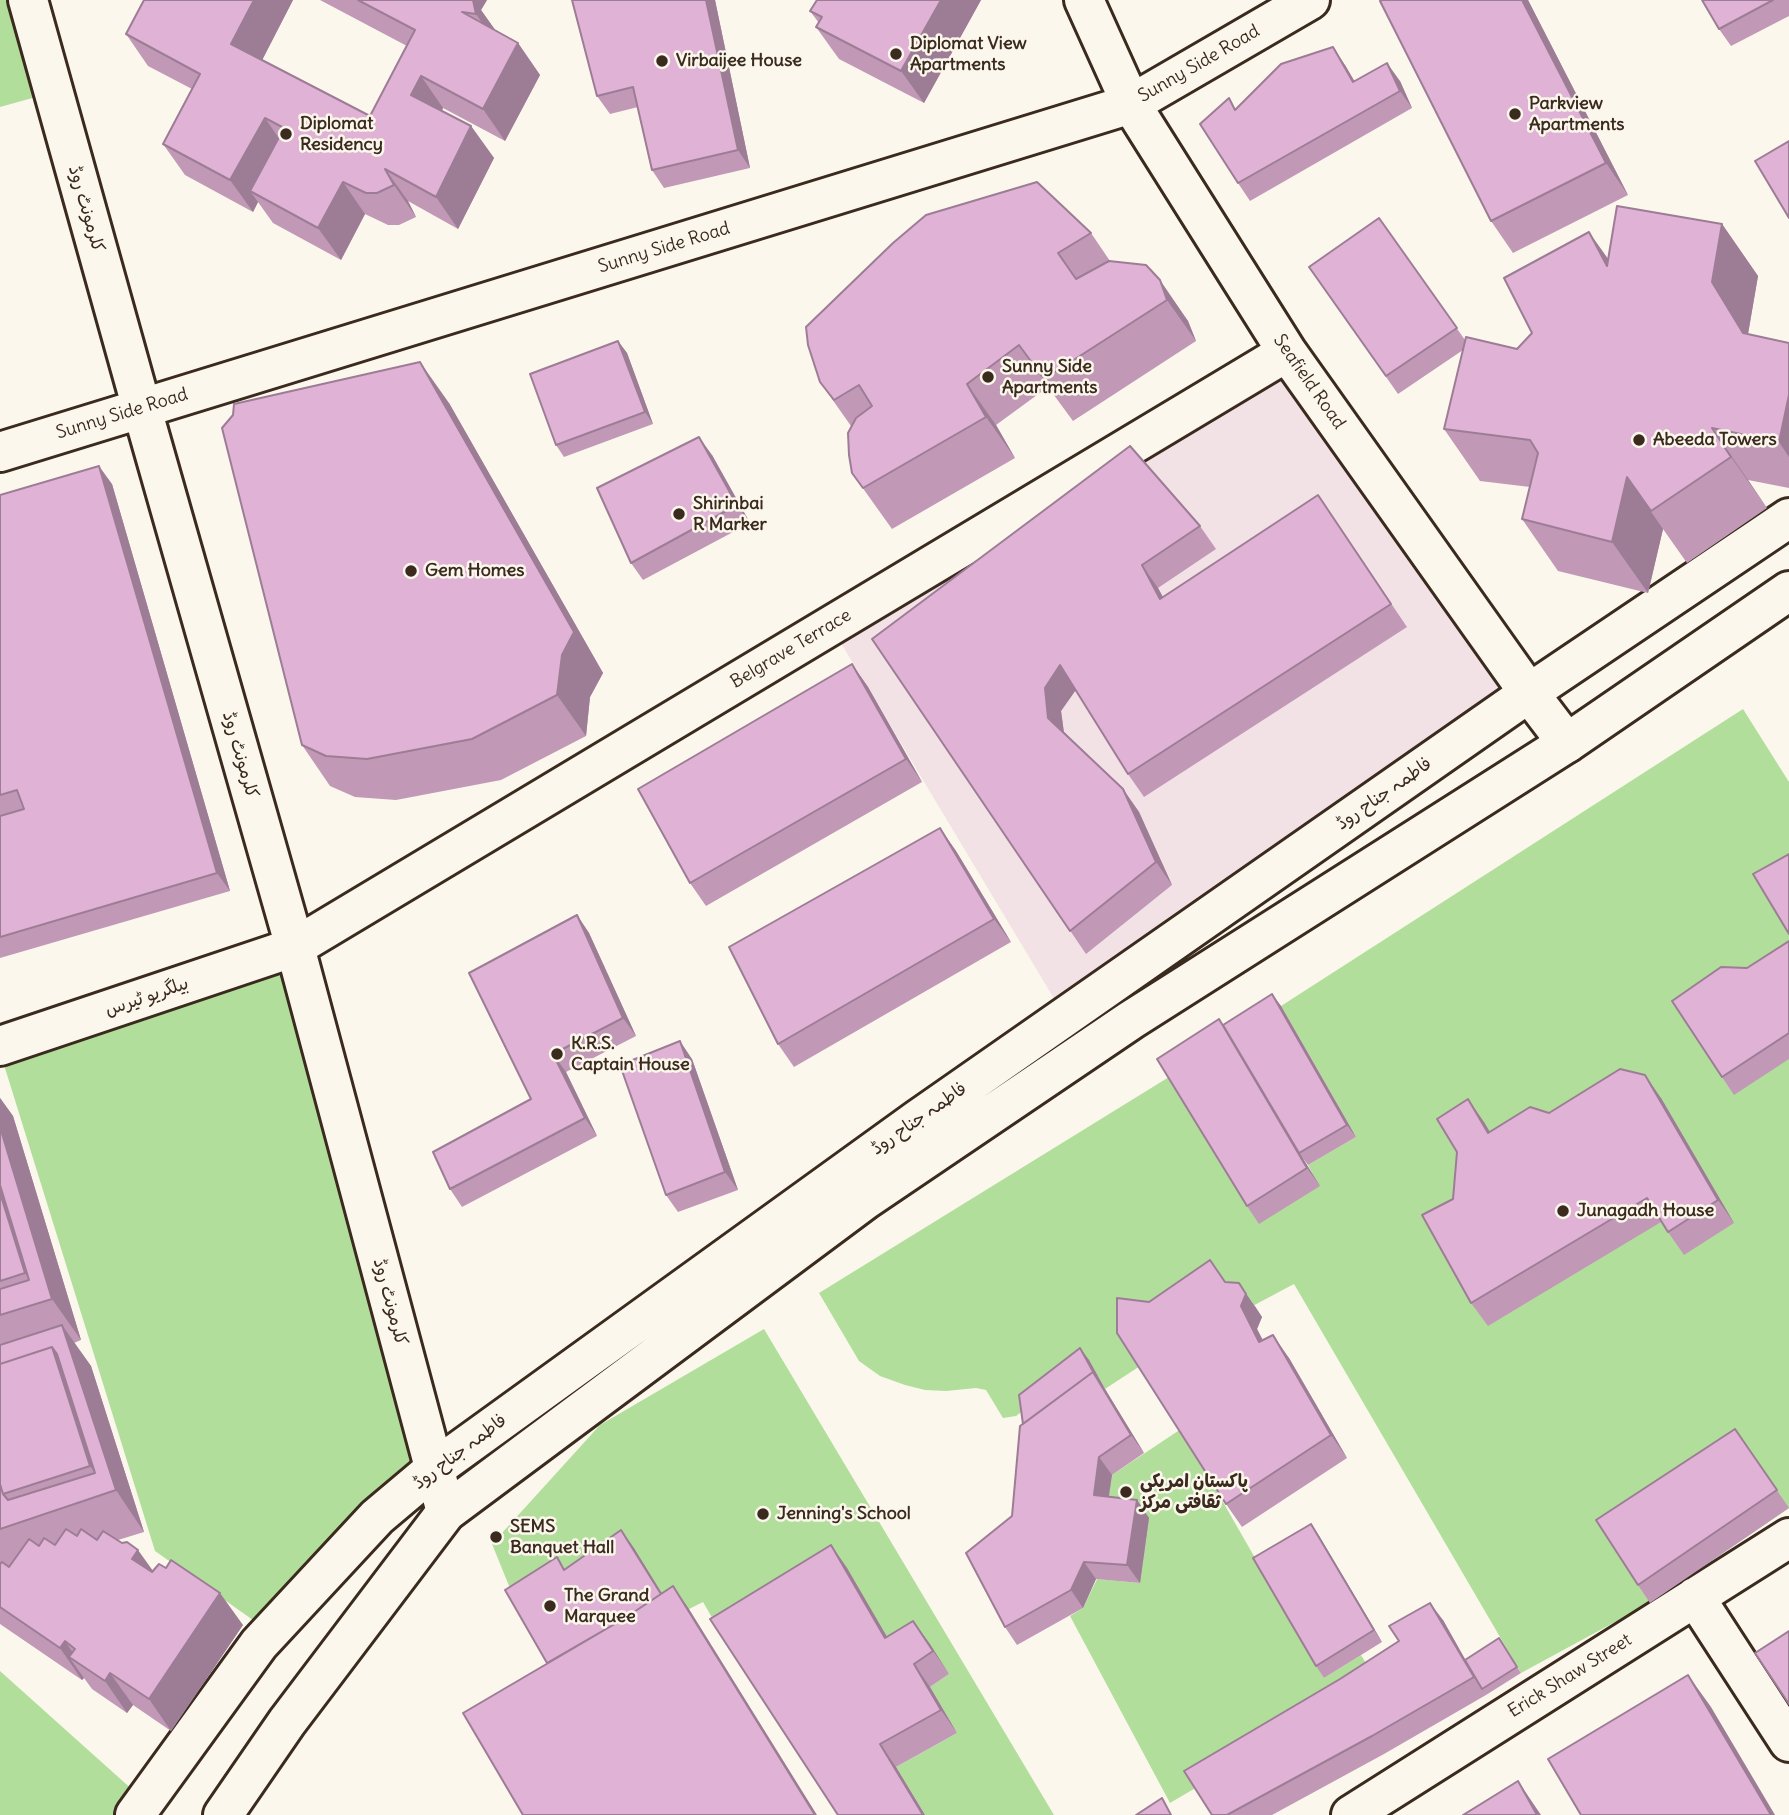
<!DOCTYPE html>
<meta charset="utf-8">
<style>
body{margin:0}
canvas{display:block;background:#fbf7ec}
</style>
<canvas width="1789" height="1815"></canvas>
<script>
const context = document.querySelector('canvas').getContext('2d');
context.lineJoin = 'round';
function fillPath(path, color) { context.fillStyle = color; context.fill(path, 'evenodd'); }
const toPath = rows => new Path2D(rows.map(r => 'M' + r).join(''));
function stroke(path, color, width, dash) { context.strokeStyle = color; context.lineWidth = width; context.lineCap = dash ? 'butt' : 'round'; context.setLineDash(dash || []); context.stroke(path); }
function write(font, color, halo, rows, align = 'center') {
  context.font = font + ' Delius,"Playpen Sans Arabic",sans-serif'; context.lineWidth = 5; context.setLineDash([]); context.textBaseline = 'middle'; context.strokeStyle = halo; context.fillStyle = color; for (const [text, x, y, turn = 0] of rows) {
    context.save(); context.translate(x, y); context.rotate((+turn || 0) * Math.PI / 180); context.textAlign = isNaN(turn) ? turn : align; if (halo) context.strokeText(text, 0, 0); context.fillText(text, 0, 0); context.restore();
  }
}
fillPath(toPath([
 [1287,352,1529,693,1065,1017,830,625]
]), '#f3e2e5');
fillPath(toPath([
 [0,0,28,0,54,92,0,107],
 [1743,709,1789,782,1789,1508,1650,1603,1521,1673,1294,1284,1140,1366,1105,1389,1088,1360,1016,1416,1003,1418,986,1390,976,1388,946,1391,925,1390,905,1385,880,1376,859,1361,819,1293,1169,1077,1319,1186,1308,1165,1356,1137,1281,1006],
 [291,953,434,1469,270,1632,155,1551,0,1052],
 [764,1329,1054,1815,925,1815,896,1767,957,1733,930,1687,949,1674,726,1642,703,1602,689,1609,677,1618,518,1608,492,1544,600,1425],
 [1181,1429,1324,1678,1361,1655,1377,1681,1170,1803,1070,1616,1083,1608,1097,1579,1140,1583,1106,1513,1112,1475],
 [0,1671,145,1801,129,1815,0,1815]
]), '#b2de9c');
const minor = toPath([
 [28,0,142,409,295,947,446,1512],
 [1084,0,1131,104,1287,352,1529,693,1567,743],
 [0,452,1131,104,1310,0],
 [0,1046,295,947,1287,352],
 [1695,1597,1789,1742],
 [1351,1815,1789,1538]
]);
const major = toPath([
 [135,1815,259,1644,377,1517,434,1469,917,1120,1529,693,1789,518],
 [223,1815,287,1722,446,1512,865,1200,1131,1020,1567,743,1789,591]
]);
stroke(minor, '#3b2a1e', 44);
stroke(major, '#3b2a1e', 44);
stroke(minor, '#fbf7ec', 38);
stroke(major, '#fbf7ec', 38);
fillPath(toPath([
 [144,0,293,0,262,60,370,116,407,46,320,0,487,0,481,10,495,30,518,43,540,75,505,141,443,108,442,111,471,126,494,158,458,229,408,201,416,217,399,225,388,225,365,214,341,260,273,223,258,202,253,212,185,175,163,144,192,89,148,66,126,34],
 [572,0,715,0,750,168,664,188,652,170,638,107,610,114,597,96],
 [981,0,924,103,839,59,816,27,819,23,810,11],
 [1528,0,1628,195,1513,253,1491,221],
 [1702,0,1789,0,1789,16,1731,46,1719,29],
 [1345,65,1354,81,1400,81,1412,108,1250,201,1238,183,1236,109],
 [1379,218,1465,340,1517,349,1608,259,1722,224,1758,276,1748,334,1789,343,1789,488,1748,480,1767,508,1687,563,1663,529,1648,593,1558,571,1522,519,1530,487,1480,481,1444,429,1463,350,1398,394,1309,267],
 [1091,233,1110,261,1146,265,1188,321,1196,341,1073,421,1048,387,996,425,1015,458,892,529,852,473,851,426,820,382],
 [618,341,627,353,653,424,564,457,556,445],
 [449,403,603,673,590,697,586,736,501,780,396,800,355,797,330,786,302,745],
 [712,455,750,523,643,580,631,563],
 [112,484,230,891,0,958,0,495],
 [1318,495,1407,627,1144,797,1128,774,1076,690,1061,711,1064,732,1123,789,1139,812,1172,885,1086,954,872,639,1200,526,1216,549,1158,588,1163,597],
 [852,664,868,687,922,782,706,906,690,883],
 [940,828,956,851,1011,942,794,1067,778,1044],
 [577,915,589,933,636,1036,566,1072,597,1136,462,1207,450,1189,531,1099],
 [1789,941,1789,1059,1734,1095,1722,1077,1747,968],
 [1272,994,1281,1006,1356,1137,1308,1165,1302,1157,1320,1186,1259,1224,1247,1206,1223,1025],
 [692,1059,738,1190,678,1212,666,1195],
 [0,1098,13,1116,81,1340,74,1343,91,1366,144,1532,118,1540,153,1571,243,1625,171,1731,133,1705,127,1713,92,1689,84,1678,82,1680,0,1624],
 [1661,1098,1734,1223,1684,1255,1661,1222,1488,1326,1471,1303,1453,1199,1484,1122,1490,1132,1549,1113],
 [1225,1282,1255,1306,1262,1317,1257,1329,1263,1340,1289,1358,1347,1458,1242,1527,1226,1504,1149,1302],
 [1080,1348,1089,1360,1105,1389,1144,1453,1112,1475,1109,1497,1137,1500,1149,1518,1140,1583,1096,1579,1083,1608,1017,1645,1005,1627,1023,1424],
 [1735,1429,1789,1508,1650,1603,1638,1585],
 [1319,1536,1382,1642,1324,1678,1316,1666],
 [831,1545,847,1568,887,1637,913,1621,949,1674,930,1687,957,1733,896,1767,925,1815,838,1815],
 [1443,1620,1465,1660,1503,1645,1521,1673,1486,1695,1384,1754,1272,1815,1212,1815]
]), '#c199b7');
fillPath(toPath([
 [254,0,293,0,254,76,231,44],
 [471,0,487,0,481,10,496,31,498,46,476,14],
 [706,0,715,0,750,168,738,150],
 [941,0,981,0,924,103,901,71],
 [1522,0,1528,0,1628,195,1606,163],
 [518,43,540,75,505,141,483,109],
 [1333,47,1345,65,1365,99,1353,82],
 [1387,63,1400,81,1412,108,1400,91],
 [421,76,443,108,433,127,411,95],
 [265,118,287,150,250,191,258,202,253,212,230,180],
 [471,126,494,158,458,229,436,197],
 [385,169,408,201,416,217,394,185],
 [343,182,365,214,341,260,318,228],
 [1722,224,1758,276,1748,334,1779,385,1743,333,1712,282],
 [1589,232,1626,284,1607,266],
 [1160,280,1188,321,1196,341,1167,300],
 [618,341,627,353,653,424,645,412],
 [420,362,449,403,603,673,590,697,586,736,557,695,562,655],
 [967,384,996,425,1015,458,986,417],
 [1789,395,1789,457,1779,442],
 [1712,428,1748,480,1767,508,1731,457],
 [699,437,712,455,750,523,737,505],
 [99,466,112,484,230,891,217,873],
 [1627,477,1663,529,1648,593,1612,542],
 [1142,565,1158,588,1176,622,1160,599],
 [852,664,868,687,922,782,906,759],
 [1060,665,1077,688,1061,711,1065,741,1048,718,1045,688],
 [1123,789,1139,812,1172,885,1156,862],
 [940,828,956,851,1011,942,994,919],
 [577,915,589,933,636,1036,623,1018],
 [1272,994,1281,1006,1356,1137,1347,1125],
 [1219,1019,1302,1157,1320,1186,1307,1168],
 [680,1041,692,1059,738,1190,725,1172],
 [553,1054,566,1072,597,1136,585,1118],
 [1645,1075,1661,1098,1734,1223,1718,1200],
 [0,1098,13,1116,81,1340,52,1299,0,1127],
 [1468,1099,1484,1122,1504,1156,1488,1133],
 [0,1144,45,1302,25,1273,0,1193],
 [1239,1283,1262,1317,1257,1329,1275,1365,1259,1342,1241,1306],
 [62,1325,91,1366,144,1532,116,1490,109,1493,90,1466,52,1347],
 [1273,1335,1289,1358,1347,1458,1331,1435],
 [1080,1348,1089,1360,1105,1389,1144,1453,1131,1435,1093,1372],
 [1099,1457,1112,1475,1106,1513,1094,1495],
 [1137,1500,1149,1518,1140,1583,1127,1565],
 [1311,1524,1319,1536,1382,1642,1374,1630],
 [621,1530,634,1548,677,1618,665,1600],
 [831,1545,847,1568,901,1661,885,1638],
 [138,1550,161,1582,132,1559],
 [1084,1562,1096,1579,1083,1608,1071,1590],
 [673,1586,689,1609,817,1815,815,1815],
 [220,1593,243,1625,171,1731,149,1699],
 [1430,1603,1443,1620,1482,1689,1474,1677],
 [913,1621,930,1644,949,1674,933,1651],
 [65,1641,82,1666,69,1657,84,1678,82,1680,60,1648],
 [914,1664,930,1687,957,1733,941,1710],
 [110,1673,133,1705,127,1713,105,1681],
 [1688,1675,1711,1707,1775,1815,1771,1815],
 [880,1744,896,1767,925,1815,923,1815],
 [1518,1781,1541,1815,1537,1815]
]), '#9d7d95');
const building = toPath([
 [144,0,254,0,231,44,370,116,415,30,358,0,473,0,476,14,462,12,518,43,483,109,421,76,411,95,471,126,436,197,385,169,394,185,377,193,366,193,343,182,318,228,250,191,284,128,265,118,230,180,163,144,200,74,126,34,144,0],
 [572,0,706,0,738,150,652,170,633,87,597,96,572,0],
 [817,0,941,0,901,71,816,27,822,17,810,11,817,0],
 [1382,0,1522,0,1606,163,1491,221,1380,1,1382,0],
 [1702,0,1773,0,1719,29,1702,0],
 [1333,47,1353,82,1387,63,1400,91,1238,183,1200,124,1229,98,1235,110,1281,64,1333,47],
 [1789,141,1789,218,1755,161,1789,141],
 [1037,182,1091,233,1058,253,1076,279,1109,261,1146,265,1160,280,1167,300,1044,379,1019,345,967,384,986,417,863,488,852,473,849,455,848,433,856,418,872,406,859,385,834,400,820,382,808,345,806,327,893,243,926,215,1037,182],
 [1617,206,1722,224,1712,282,1743,333,1789,343,1789,395,1779,442,1712,428,1731,457,1651,511,1627,477,1612,542,1522,519,1538,453,1530,440,1444,429,1466,337,1517,349,1532,333,1504,278,1589,232,1607,266,1617,206],
 [1379,218,1457,328,1386,376,1309,267,1379,218],
 [618,341,645,412,556,445,530,374,618,341],
 [420,362,574,632,562,655,557,695,472,739,367,759,326,756,302,745,222,428,233,415,234,404,420,362],
 [699,437,737,505,631,563,597,488,699,437],
 [1130,446,1200,526,1142,565,1160,599,1318,495,1391,604,1128,774,1060,665,1045,688,1048,718,1123,789,1156,862,1070,931,872,639,1130,446],
 [99,466,217,873,0,937,0,816,24,809,17,790,0,795,0,495,99,466],
 [852,664,906,759,690,883,638,789,852,664],
 [940,828,994,919,778,1044,729,947,940,828],
 [1789,854,1789,934,1753,874,1789,854],
 [577,915,623,1018,553,1054,585,1118,450,1189,433,1152,531,1099,469,973,577,915],
 [1789,941,1789,1033,1722,1077,1672,1001,1721,967,1747,968,1789,941],
 [1272,994,1347,1125,1299,1153,1223,1025,1272,994],
 [1219,1019,1307,1168,1247,1206,1157,1059,1219,1019],
 [680,1041,725,1172,666,1195,620,1065,680,1041],
 [1620,1069,1645,1075,1718,1200,1668,1232,1647,1198,1471,1303,1422,1215,1453,1199,1457,1152,1437,1119,1468,1099,1488,1133,1530,1107,1549,1113,1620,1069],
 [0,1127,52,1299,0,1315,0,1289,29,1280,0,1185,0,1127],
 [0,1193,25,1273,0,1281,0,1193],
 [1210,1260,1225,1282,1239,1283,1246,1294,1241,1306,1259,1342,1273,1335,1331,1435,1226,1504,1117,1333,1117,1298,1149,1302,1210,1260],
 [62,1325,116,1490,0,1529,0,1484,3,1494,8,1500,95,1473,57,1354,52,1347,0,1364,0,1345,62,1325],
 [52,1347,90,1466,3,1494,0,1484,0,1364,52,1347],
 [1080,1348,1096,1377,1093,1372,1023,1424,1019,1395,1080,1348],
 [1093,1372,1131,1435,1099,1457,1094,1495,1137,1500,1127,1565,1084,1562,1071,1590,1005,1627,966,1553,1012,1516,1020,1426,1093,1372],
 [1735,1429,1777,1490,1638,1585,1596,1520,1735,1429],
 [1311,1524,1374,1630,1316,1666,1253,1558,1311,1524],
 [66,1529,77,1536,81,1529,97,1540,103,1531,122,1543,127,1542,138,1550,132,1559,152,1572,159,1564,166,1568,171,1560,220,1593,149,1699,110,1673,105,1681,69,1657,75,1649,65,1641,60,1648,0,1607,0,1564,2,1562,9,1567,29,1539,39,1546,44,1538,55,1545,66,1529],
 [621,1530,661,1594,625,1618,547,1663,505,1590,557,1557,564,1570,621,1530],
 [831,1545,885,1638,913,1621,933,1651,914,1664,941,1710,880,1744,923,1815,838,1815,710,1619,831,1545],
 [673,1586,815,1815,523,1815,463,1713,625,1618,673,1586],
 [1430,1603,1474,1677,1372,1736,1227,1815,1212,1815,1184,1771,1340,1679,1399,1641,1389,1626,1430,1603],
 [1789,1631,1789,1704,1755,1653,1789,1631],
 [1499,1638,1517,1667,1482,1689,1465,1660,1499,1638],
 [1688,1675,1771,1815,1581,1815,1548,1759,1688,1675],
 [1518,1781,1537,1815,1463,1815,1518,1781],
 [1162,1798,1171,1815,1136,1815,1162,1798]
]);
fillPath(building, '#e0b2d5');
stroke(building, '#9d7d95', 2);
for (const [x, y, r, color] of [
 [896,54,7,"#3b2a1e"],
 [662,61,7,"#3b2a1e"],
 [1515,114,7,"#3b2a1e"],
 [286,134,7,"#3b2a1e"],
 [988,377,7,"#3b2a1e"],
 [1639,440,7,"#3b2a1e"],
 [679,514,7,"#3b2a1e"],
 [411,571,7,"#3b2a1e"],
 [557,1054,7,"#3b2a1e"],
 [1563,1211,7,"#3b2a1e"],
 [1126,1492,7,"#3b2a1e"],
 [763,1514,7,"#3b2a1e"],
 [496,1537,7,"#3b2a1e"],
 [550,1606,7,"#3b2a1e"]
]) { const dot = new Path2D(); dot.arc(x, y, r, 0, 2 * Math.PI); context.fillStyle = color; context.fill(dot); stroke(dot, '#fbf7ec', 2.5); }
write('bold 18px', '#3b2a1e', '#fbf7ec', [
 ["Diplomat View",910,44],
 ["Apartments",910,65],
 ["Virbaijee House",676,61],
 ["Parkview",1529,104],
 ["Apartments",1529,125],
 ["Diplomat",300,124],
 ["Residency",300,145],
 ["Sunny Side",1002,367],
 ["Apartments",1002,388],
 ["Abeeda Towers",1653,440],
 ["Shirinbai",693,504],
 ["R Marker",693,525],
 ["Gem Homes",425,571],
 ["K.R.S.",571,1044],
 ["Captain House",571,1065],
 ["Junagadh House",1577,1211],
 ["پاکستان امریکی",1140,1482],
 ["ثقافتی مرکز",1140,1503],
 ["Jenning's School",777,1514],
 ["SEMS",510,1527],
 ["Banquet Hall",510,1548],
 ["The Grand",564,1596],
 ["Marquee",564,1617]
], 'left');
write('18px', '#3b2a1e', '#fbf7ec', [
 ["Sunny Side Road",1199,64,-30],
 ["کلرمونٹ روڈ",86,209,74],
 ["Sunny Side Road",664,248,-17],
 ["Seafield Road",1309,382,55],
 ["Sunny Side Road",122,414,-17],
 ["Belgrave Terrace",791,649,-31],
 ["کلرمونٹ روڈ",240,755,74],
 ["فاطمہ جناح روڈ",1384,794,-35],
 ["بیلگریو ٹیرس",147,997,-19],
 ["فاطمہ جناح روڈ",919,1119,-35],
 ["کلرمونٹ روڈ",390,1302,75],
 ["فاطمہ جناح روڈ",460,1452,-37],
 ["Erick Shaw Street",1570,1676,-32]
]);
</script>
